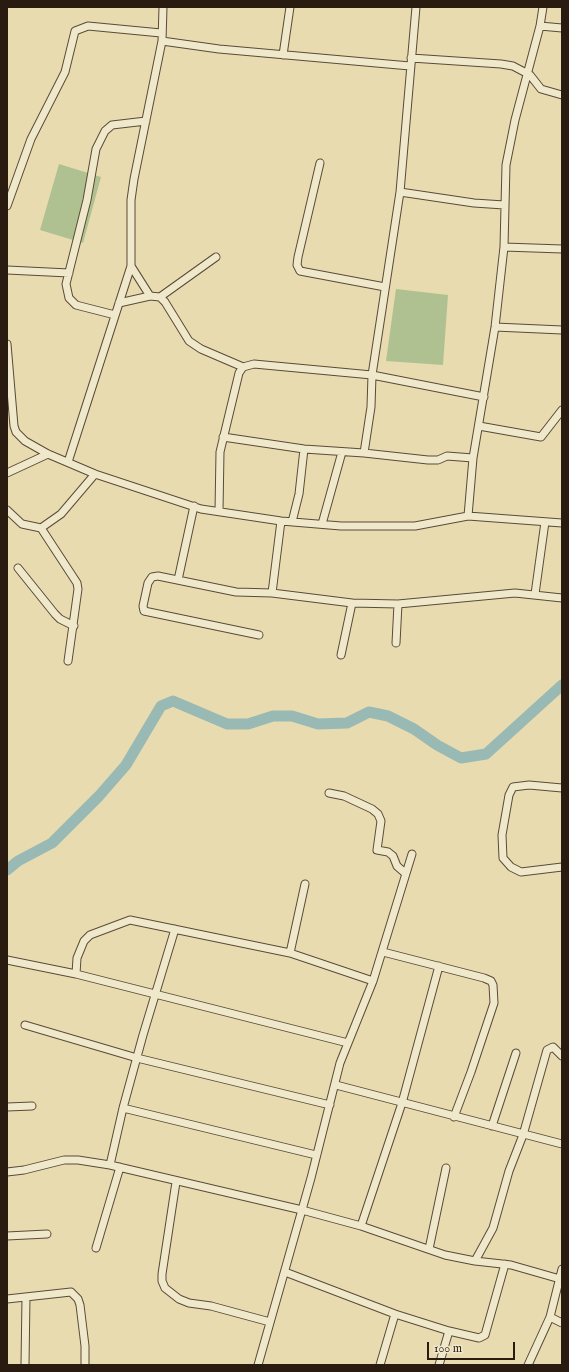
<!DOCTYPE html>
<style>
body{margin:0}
#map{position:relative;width:569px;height:1372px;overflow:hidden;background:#e8dbaf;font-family:"IM FELL English",serif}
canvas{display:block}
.frame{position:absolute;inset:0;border:8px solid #2a1b10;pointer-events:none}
.scale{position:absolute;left:427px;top:1342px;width:88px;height:18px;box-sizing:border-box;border:2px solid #2a1b10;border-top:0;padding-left:5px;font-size:12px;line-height:14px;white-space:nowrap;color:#2a1b10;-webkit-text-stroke:3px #f0e8cb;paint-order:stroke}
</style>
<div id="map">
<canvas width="569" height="1372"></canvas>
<div class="frame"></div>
<div class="scale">100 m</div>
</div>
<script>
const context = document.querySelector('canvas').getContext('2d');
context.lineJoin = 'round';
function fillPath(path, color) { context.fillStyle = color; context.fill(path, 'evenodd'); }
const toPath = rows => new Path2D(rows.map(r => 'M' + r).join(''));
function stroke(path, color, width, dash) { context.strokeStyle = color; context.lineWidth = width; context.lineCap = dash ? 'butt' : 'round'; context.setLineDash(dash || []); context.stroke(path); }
fillPath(toPath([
 [59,164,101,177,83,243,40,230],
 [396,289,448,295,443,365,386,361]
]), '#afc190');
stroke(toPath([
 [7,870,18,861,52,843,99,796,126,765,161,706,173,701,227,724,248,724,273,716,292,716,318,724,347,723,369,712,388,716,414,729,437,745,461,758,486,754,562,685]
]), '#99b9b4', 11);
const street = toPath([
 [540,26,562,28],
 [162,41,219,49,410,66],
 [283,55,290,7],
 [411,58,501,64,513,66,530,75,541,89,562,95],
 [320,163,298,257,297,265,300,271,385,287],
 [400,192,474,203,504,205],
 [7,206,31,139,65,72,75,31,88,26,161,33],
 [504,247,562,249],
 [131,266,150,296],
 [7,270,69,273],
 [160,297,165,302,189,341,201,349,243,367],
 [119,303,150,296,160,297,216,257],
 [115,315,76,305,69,298,66,284,87,200,96,149,105,131,112,125,146,121],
 [495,327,562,330],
 [7,344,14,426,16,432,25,441,48,454,95,474,201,509,281,521,341,526,415,526,468,516,562,523],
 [479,426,541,437,562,410],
 [223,437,304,449,364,453,371,407,372,375,400,192,416,7],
 [364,453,428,460,438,460,447,456,473,458],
 [68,462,131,266,131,200,134,179,162,41,163,7],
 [7,473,48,454],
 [7,510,22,524,41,528,61,514,95,474],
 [219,511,220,452,239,373,243,367,254,364,372,375,484,397],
 [468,516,473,458,495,327,504,247,506,165,515,120,540,26,543,7],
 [292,522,299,494,304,449],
 [322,524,342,452],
 [41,528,77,583,78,589,68,661],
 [18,568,55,614,60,619,74,626],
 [178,580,194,506],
 [272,593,281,521],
 [535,594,545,522],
 [259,635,144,611,143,606,148,583,152,577,158,576,236,592,272,593,352,603,398,604,515,593,562,598],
 [396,643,398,604],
 [341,655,352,603],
 [562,788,529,785,513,787,509,795,502,835,503,858,511,867,521,872,562,867],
 [329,793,344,796,372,809,378,814,381,821,377,850,388,852,393,856,397,866,405,873],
 [383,952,484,978,491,981,493,985,494,1003,471,1072,454,1117],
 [290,953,305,884],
 [7,960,76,974,348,1043],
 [76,974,77,958,84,941,90,935,130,920,290,953,373,981],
 [25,1025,137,1058,330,1105],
 [336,1085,562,1144],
 [7,1107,32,1106],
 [123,1108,316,1155],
 [492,1126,516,1053],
 [110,1165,123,1108,143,1035,175,929],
 [7,1172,24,1170,64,1160,78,1160,110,1165,302,1210,361,1226,445,1255,475,1261,493,1228,509,1171,523,1135,547,1050,553,1047,562,1056],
 [176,1182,162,1274,162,1281,165,1288,179,1299,189,1303,211,1306,270,1322],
 [361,1226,402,1103,439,966],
 [7,1236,47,1234],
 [96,1248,120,1167],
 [429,1249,446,1168],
 [475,1261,511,1265,560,1279],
 [285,1272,395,1314],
 [7,1299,71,1292,78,1299,80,1305,85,1346,85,1365],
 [550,1317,562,1323],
 [449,1331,479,1338,485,1335,505,1264],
 [25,1365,26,1297],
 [258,1365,311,1178,340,1063,373,981,412,854],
 [380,1365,395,1314,449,1331,439,1365],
 [528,1365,550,1317,562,1269]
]);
stroke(street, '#5a4b38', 9);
stroke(street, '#f0e8cb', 7);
</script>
